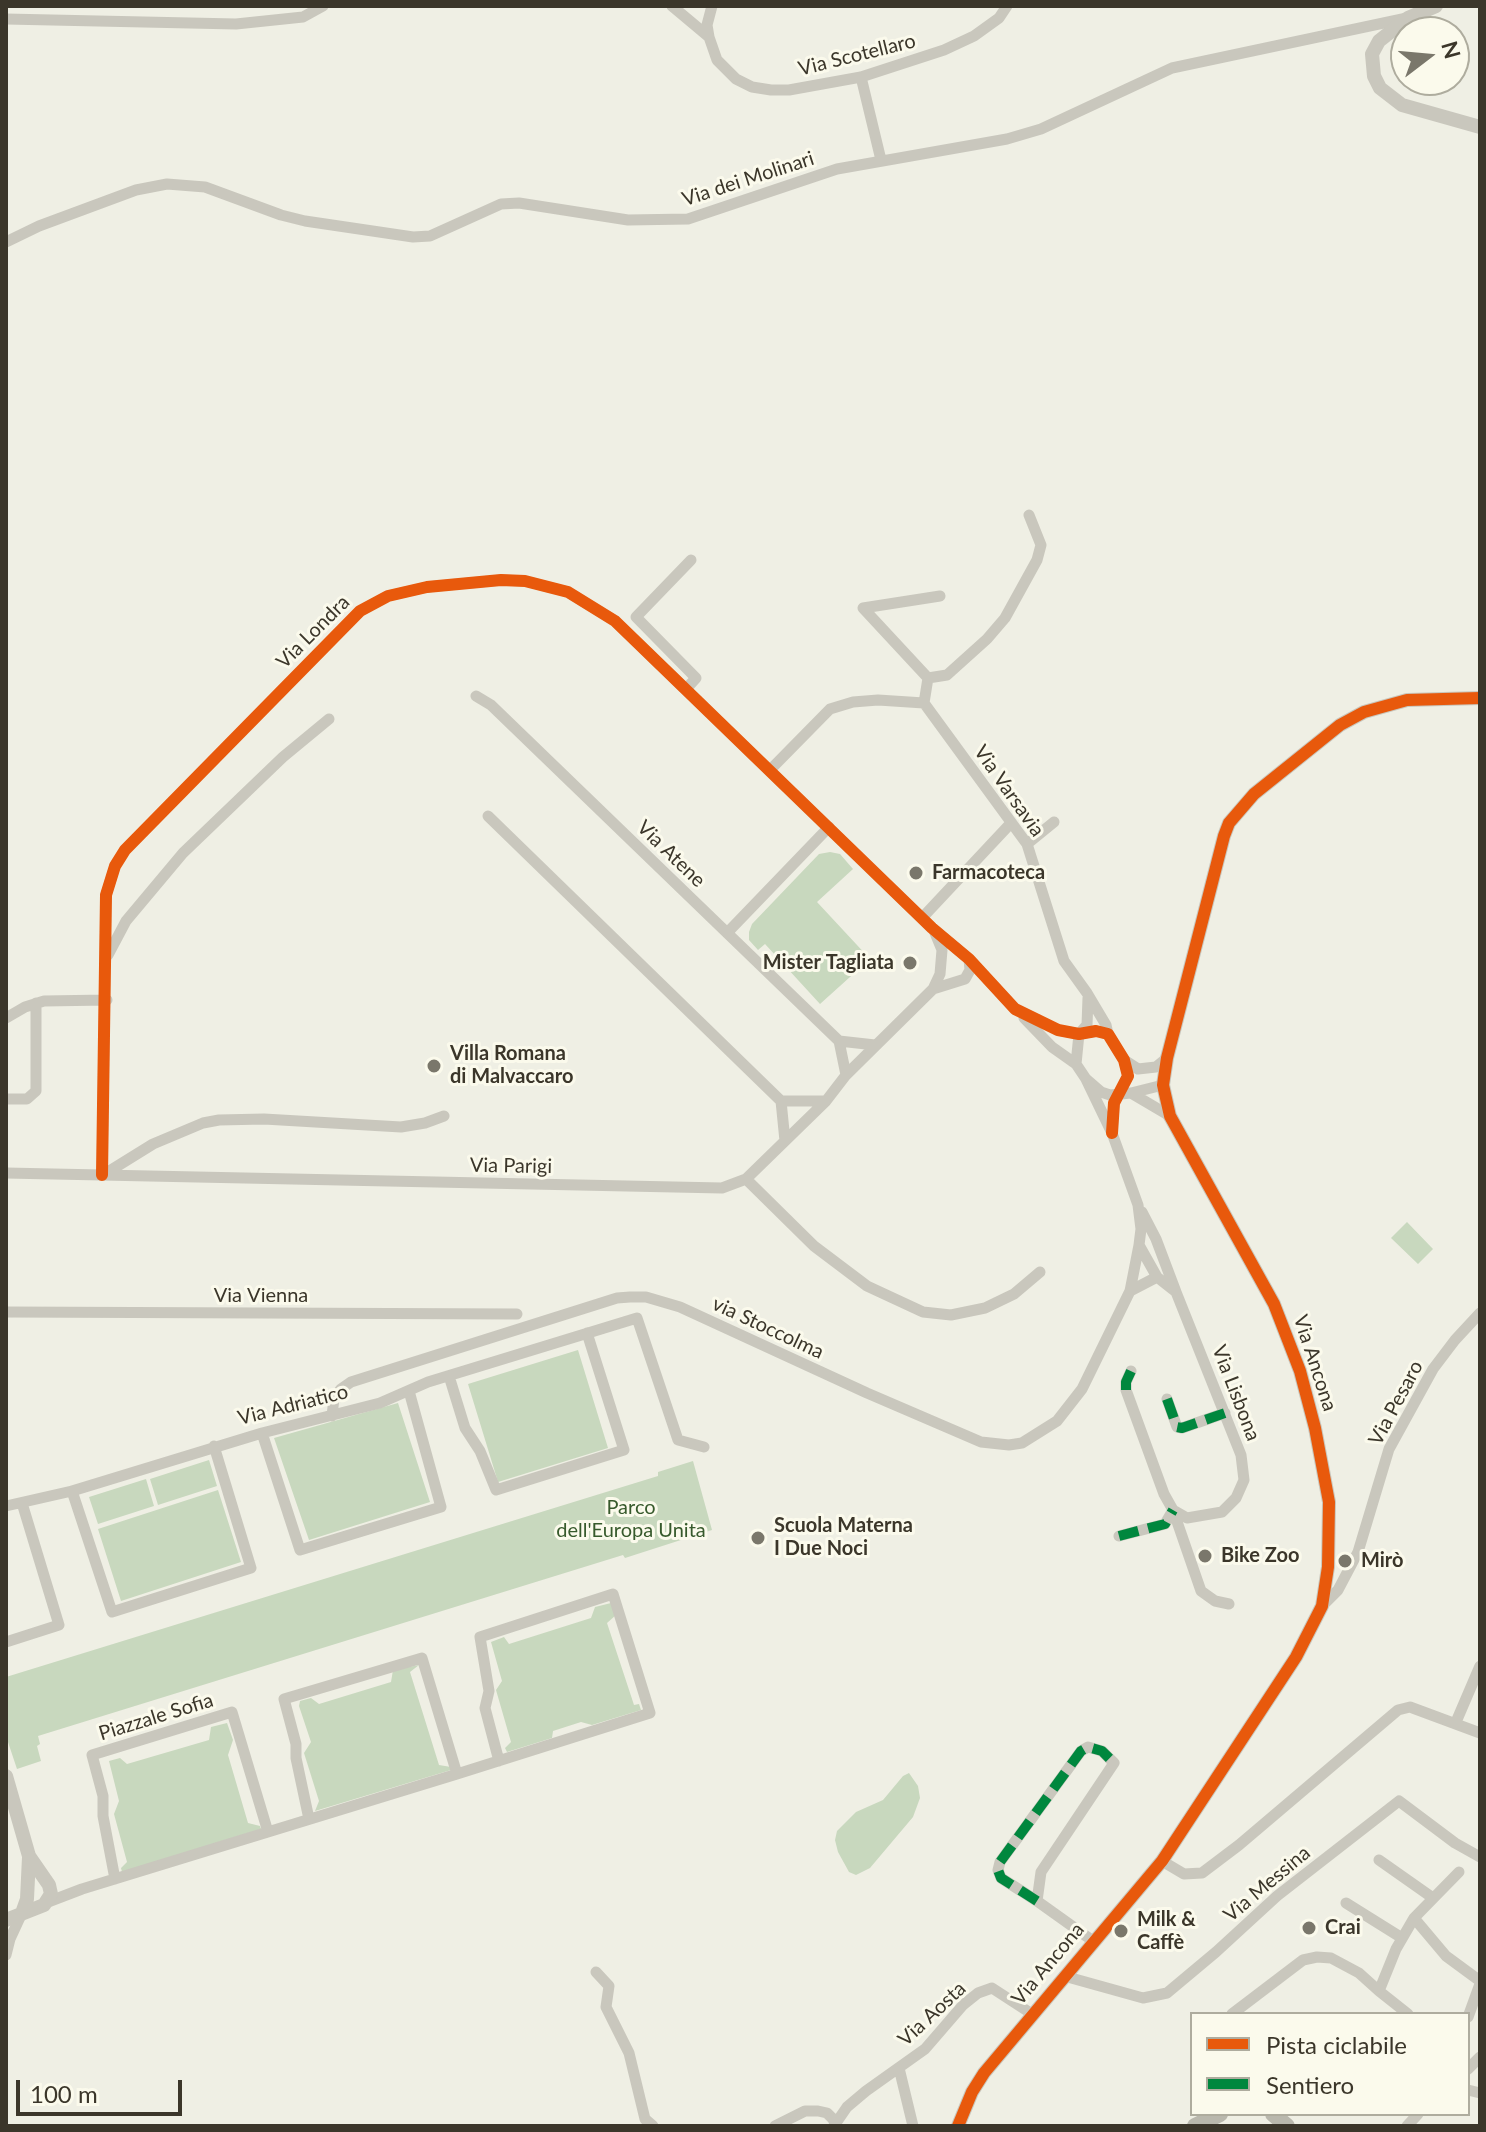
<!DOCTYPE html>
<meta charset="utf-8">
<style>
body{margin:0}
#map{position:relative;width:1486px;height:2132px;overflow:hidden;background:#efefe4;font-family:Lato,sans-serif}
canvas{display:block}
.frame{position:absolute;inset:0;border:8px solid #3b362a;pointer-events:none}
.legend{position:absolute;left:1190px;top:2012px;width:280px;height:104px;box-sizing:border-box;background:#fbfaec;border:2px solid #aeac9e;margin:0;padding:10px 14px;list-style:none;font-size:24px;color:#3b362a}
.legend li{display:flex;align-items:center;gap:16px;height:40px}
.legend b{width:40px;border:2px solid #aeac9e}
.north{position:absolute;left:1390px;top:16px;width:80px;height:80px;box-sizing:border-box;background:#fbfaec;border:2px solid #aeac9e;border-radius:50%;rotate:74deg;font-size:22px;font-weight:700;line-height:32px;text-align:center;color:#3b362a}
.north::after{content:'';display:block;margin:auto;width:28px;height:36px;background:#7a776b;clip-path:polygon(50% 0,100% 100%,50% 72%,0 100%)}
.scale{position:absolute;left:16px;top:2080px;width:166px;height:36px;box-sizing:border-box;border:4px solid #3b362a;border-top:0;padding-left:10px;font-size:24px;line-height:28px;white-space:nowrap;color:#3b362a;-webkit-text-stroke:6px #fbfaec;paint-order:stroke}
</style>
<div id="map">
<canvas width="1486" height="2132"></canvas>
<div class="frame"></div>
<ul class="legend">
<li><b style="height:10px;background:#e8590c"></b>Pista ciclabile</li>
<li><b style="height:10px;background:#00873e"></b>Sentiero</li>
</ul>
<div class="north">N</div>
<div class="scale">100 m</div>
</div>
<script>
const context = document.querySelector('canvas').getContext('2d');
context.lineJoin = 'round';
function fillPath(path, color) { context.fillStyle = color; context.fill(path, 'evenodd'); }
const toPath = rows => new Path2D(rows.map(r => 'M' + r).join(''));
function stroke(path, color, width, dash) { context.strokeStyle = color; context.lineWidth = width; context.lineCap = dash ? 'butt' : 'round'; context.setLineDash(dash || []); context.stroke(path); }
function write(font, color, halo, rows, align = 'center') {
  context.font = font + ' Lato,sans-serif'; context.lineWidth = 6; context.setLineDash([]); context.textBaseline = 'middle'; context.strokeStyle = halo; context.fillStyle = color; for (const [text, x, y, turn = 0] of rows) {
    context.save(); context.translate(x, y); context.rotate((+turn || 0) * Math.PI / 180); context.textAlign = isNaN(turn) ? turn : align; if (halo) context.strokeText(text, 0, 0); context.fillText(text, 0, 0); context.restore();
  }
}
fillPath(toPath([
 [830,852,840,854,853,869,817,902,870,959,820,1004,765,944,758,950,749,940,749,932,752,924,819,854],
 [1407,1222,1433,1249,1418,1264,1391,1238],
 [578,1350,608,1448,498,1482,468,1384],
 [398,1403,430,1502,309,1540,274,1438],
 [209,1460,217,1486,158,1505,150,1479],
 [693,1461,712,1530,625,1558,623,1555,38,1736,40,1744,37,1746,41,1761,17,1769,6,1736,6,1677,658,1476,658,1472],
 [146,1479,154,1506,98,1524,89,1497],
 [218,1490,241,1562,121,1601,98,1529],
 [611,1603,616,1615,607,1623,634,1705,639,1704,641,1710,592,1725,581,1722,553,1731,552,1738,507,1752,505,1748,511,1742,496,1690,502,1681,491,1642,504,1637,509,1644,591,1618,595,1607],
 [419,1665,410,1672,439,1765,451,1767,451,1770,315,1811,319,1801,304,1753,311,1742,299,1706,300,1701,311,1698,319,1704,391,1682,393,1670],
 [227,1723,233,1740,228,1755,248,1823,260,1826,261,1829,122,1872,121,1868,127,1862,114,1814,119,1801,109,1761,120,1758,127,1764,209,1740,211,1727],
 [909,1773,918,1786,920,1798,913,1817,870,1868,856,1875,849,1872,838,1852,835,1840,837,1831,856,1812,883,1800,903,1776]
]), '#c8d8be');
stroke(toPath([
 [672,6,709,37],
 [712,6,707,25,709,37,717,60,736,79,752,87,771,90,789,90,861,77,944,50,974,36,999,18,1007,6],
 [6,19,236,24,303,17,323,6],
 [861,77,881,160],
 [6,242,39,226,136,190,167,184,205,187,281,215,305,221,413,237,430,236,501,204,519,203,628,220,688,219,837,169,1007,139,1041,129,1172,68,1407,18],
 [928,678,947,675,987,639,1005,618,1037,560,1041,545,1029,515],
 [687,688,696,678,636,617,691,560],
 [476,696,491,705,839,1041],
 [924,703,1027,844,1064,961,1087,993,1106,1025,1108,1034],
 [924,703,928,678,863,608,940,596],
 [770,770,830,709,853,702,878,700,924,703],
 [488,816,781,1101],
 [1027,844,1054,822],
 [922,918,1011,823],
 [727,933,829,827],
 [108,955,126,921,183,853,283,757,329,719],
 [933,989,965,979,970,970,969,959],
 [6,1018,25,1007,44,1001,107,1000],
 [1024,1018,1052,1047,1076,1064,1086,1079,1101,1092,1110,1095,1131,1093,1163,1085],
 [839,1041,875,1045],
 [839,1041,846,1075],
 [1124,1060,1138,1069,1156,1067,1167,1058],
 [1076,1064,1079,1034,1087,1025,1088,998],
 [1131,1093,1170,1116],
 [6,1099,27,1099,36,1091,36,1003],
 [781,1101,826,1101],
 [781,1101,785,1141],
 [6,1173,722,1188,746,1179,826,1101,846,1075,933,989,940,974,942,950,935,933],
 [102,1175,106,895,115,866,125,850,360,611,388,596,427,587,501,580,525,581,568,592,615,621,932,928,969,959,1015,1009,1058,1030,1079,1034,1096,1031,1108,1034,1124,1060,1128,1076,1114,1103,1112,1133],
 [103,1175,153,1144,203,1123,219,1120,264,1119,401,1127,425,1123,444,1116],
 [746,1179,814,1246,867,1286,923,1312,951,1315,985,1308,1014,1294,1040,1272],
 [1142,1212,1156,1239,1176,1292],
 [1130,1291,1157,1277],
 [6,1312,517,1314],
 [1131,1371,1126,1382,1126,1390,1164,1494,1173,1510,1187,1518,1222,1512,1236,1498,1244,1480,1241,1455,1176,1292,1157,1277,1139,1245],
 [449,1376,465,1428,480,1451,496,1490,624,1450,587,1333],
 [1167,1399,1177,1427,1182,1428,1225,1413],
 [332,1416,334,1398,341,1389,351,1382,617,1298,630,1297,646,1297,680,1307,867,1393,981,1442,1009,1445,1022,1443,1057,1421,1082,1389,1130,1291,1139,1245,1141,1229,1138,1205,1112,1133,1086,1079],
 [262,1433,300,1550,441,1507,409,1391],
 [72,1491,112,1612,251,1568,214,1446],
 [6,1506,72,1491,262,1433,380,1403,428,1382,637,1318,678,1440,704,1447],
 [1173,1510,1201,1591,1215,1601,1229,1604],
 [1119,1536,1165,1524,1173,1510],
 [1322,1606,1338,1590,1358,1552,1389,1449,1433,1369,1455,1340,1480,1313],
 [6,1642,59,1625,22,1503],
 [1456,1722,1480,1666],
 [309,1819,296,1758,296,1744,284,1699,422,1658,457,1774],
 [1379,1860,1433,1898],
 [1162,1861,1184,1874,1202,1873,1239,1845,1398,1710,1410,1707,1480,1733],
 [115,1879,103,1816,103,1796,92,1755,232,1712,268,1832],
 [1037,1901,1001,1878,998,1870,1000,1862,1081,1751,1088,1747,1102,1751,1114,1763,1041,1872,1037,1901,1093,1941],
 [48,1902,82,1889,457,1774,650,1713,613,1594,480,1637,489,1691,485,1708,499,1761],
 [1346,1903,1402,1938],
 [1414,1918,1446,1956,1480,1981],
 [6,1955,10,1939,22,1913],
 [596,1972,609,1986,606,2007,629,2053,645,2119,653,2126],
 [1064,1976,1143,1998,1167,1993,1216,1952,1277,1896,1399,1801,1455,1843,1480,1857],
 [1379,1991,1408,2014],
 [1232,2014,1303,1960,1317,1957,1331,1958,1359,1973,1379,1991,1396,1949,1414,1918,1459,1872],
 [1468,2017,1480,1984],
 [899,2068,913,2126],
 [1468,2069,1480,2057],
 [1468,2090,1480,2093],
 [836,2123,847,2107,866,2091,925,2049,963,2005,978,1993,992,1988,1032,2014],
 [775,2126,805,2111,818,2111,827,2113,833,2119,836,2126],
 [1407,2126,1418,2114]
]), '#c9c7bd', 11);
stroke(toPath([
 [1436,6,1408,18,1379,41,1372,54,1374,76,1380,88,1402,105,1480,127],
 [6,1776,29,1856,49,1885,51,1894,44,1905,6,1920],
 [22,1913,27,1899,29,1857],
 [958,2126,972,2092,984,2073,1162,1861,1296,1657,1322,1606,1328,1567,1329,1502,1315,1428,1300,1371,1274,1304,1170,1116,1163,1085,1167,1058,1224,836,1229,823,1254,794,1340,725,1364,712,1407,700,1480,698]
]), '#c9c7bd', 14);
stroke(toPath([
 [1273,2114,1287,2126],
 [1195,2126,1220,2114]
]), '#b9b8ad', 16);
stroke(toPath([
 [1126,1390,1126,1382,1131,1371],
 [1167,1399,1177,1427,1182,1428,1225,1413],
 [1119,1536,1165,1524,1173,1510],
 [1037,1901,1001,1878,998,1870,1000,1862,1081,1751,1088,1747,1102,1751,1114,1763]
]), '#00873e', 10, [20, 10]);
stroke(toPath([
 [102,1175,106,895,115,866,125,850,360,611,388,596,427,587,501,580,525,581,568,592,615,621,932,928,969,959,1015,1009,1058,1030,1079,1034,1096,1031,1108,1034,1124,1060,1128,1076,1114,1103,1112,1133],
 [958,2126,972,2092,984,2073,1162,1861,1296,1657,1322,1606,1328,1567,1329,1502,1315,1428,1300,1371,1274,1304,1170,1116,1163,1085,1167,1058,1224,836,1229,823,1254,794,1340,725,1364,712,1407,700,1480,698]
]), '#e8590c', 12);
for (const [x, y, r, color] of [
 [916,873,8,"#7a776b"],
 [910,963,8,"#7a776b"],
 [434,1066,8,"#7a776b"],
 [758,1538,8,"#7a776b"],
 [1205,1556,8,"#7a776b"],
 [1345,1561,8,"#7a776b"],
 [1309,1928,8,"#7a776b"],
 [1121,1931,8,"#7a776b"]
]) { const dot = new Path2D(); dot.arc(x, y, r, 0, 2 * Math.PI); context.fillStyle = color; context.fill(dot); stroke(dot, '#fbfaec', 3); }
write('20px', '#3b362a', '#fbfaec', [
 ["Via Scotellaro",857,55,-14],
 ["Via dei Molinari",748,179,-18],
 ["Via Londra",313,632,-45],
 ["Via Varsavia",1009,791,55],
 ["Via Atene",671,854,44],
 ["Via Parigi",511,1166,1],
 ["Via Vienna",261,1296],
 ["via Stoccolma",768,1328,25],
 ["Via Ancona",1315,1363,72],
 ["Via Lisbona",1236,1393,69],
 ["Via Pesaro",1396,1403,-62],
 ["Via Adriatico",293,1405,-14],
 ["Piazzale Sofia",156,1717,-17],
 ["Via Messina",1267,1884,-40],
 ["Via Ancona",1048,1964,-50],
 ["Via Aosta",932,2014,-43]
]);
write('bold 20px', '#3b362a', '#fbfaec', [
 ["Farmacoteca",932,873],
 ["Mister Tagliata",894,963,"right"],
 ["Villa Romana",450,1054],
 ["di Malvaccaro",450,1077],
 ["Scuola Materna",774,1526],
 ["I Due Noci",774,1549],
 ["Bike Zoo",1221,1556],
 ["Mirò",1361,1561],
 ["Milk &",1137,1920],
 ["Caffè",1137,1943],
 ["Crai",1325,1928]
], 'left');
write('20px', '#375a2c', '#fbfaec', [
 ["Parco",631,1508],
 ["dell'Europa Unita",631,1531]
]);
</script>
